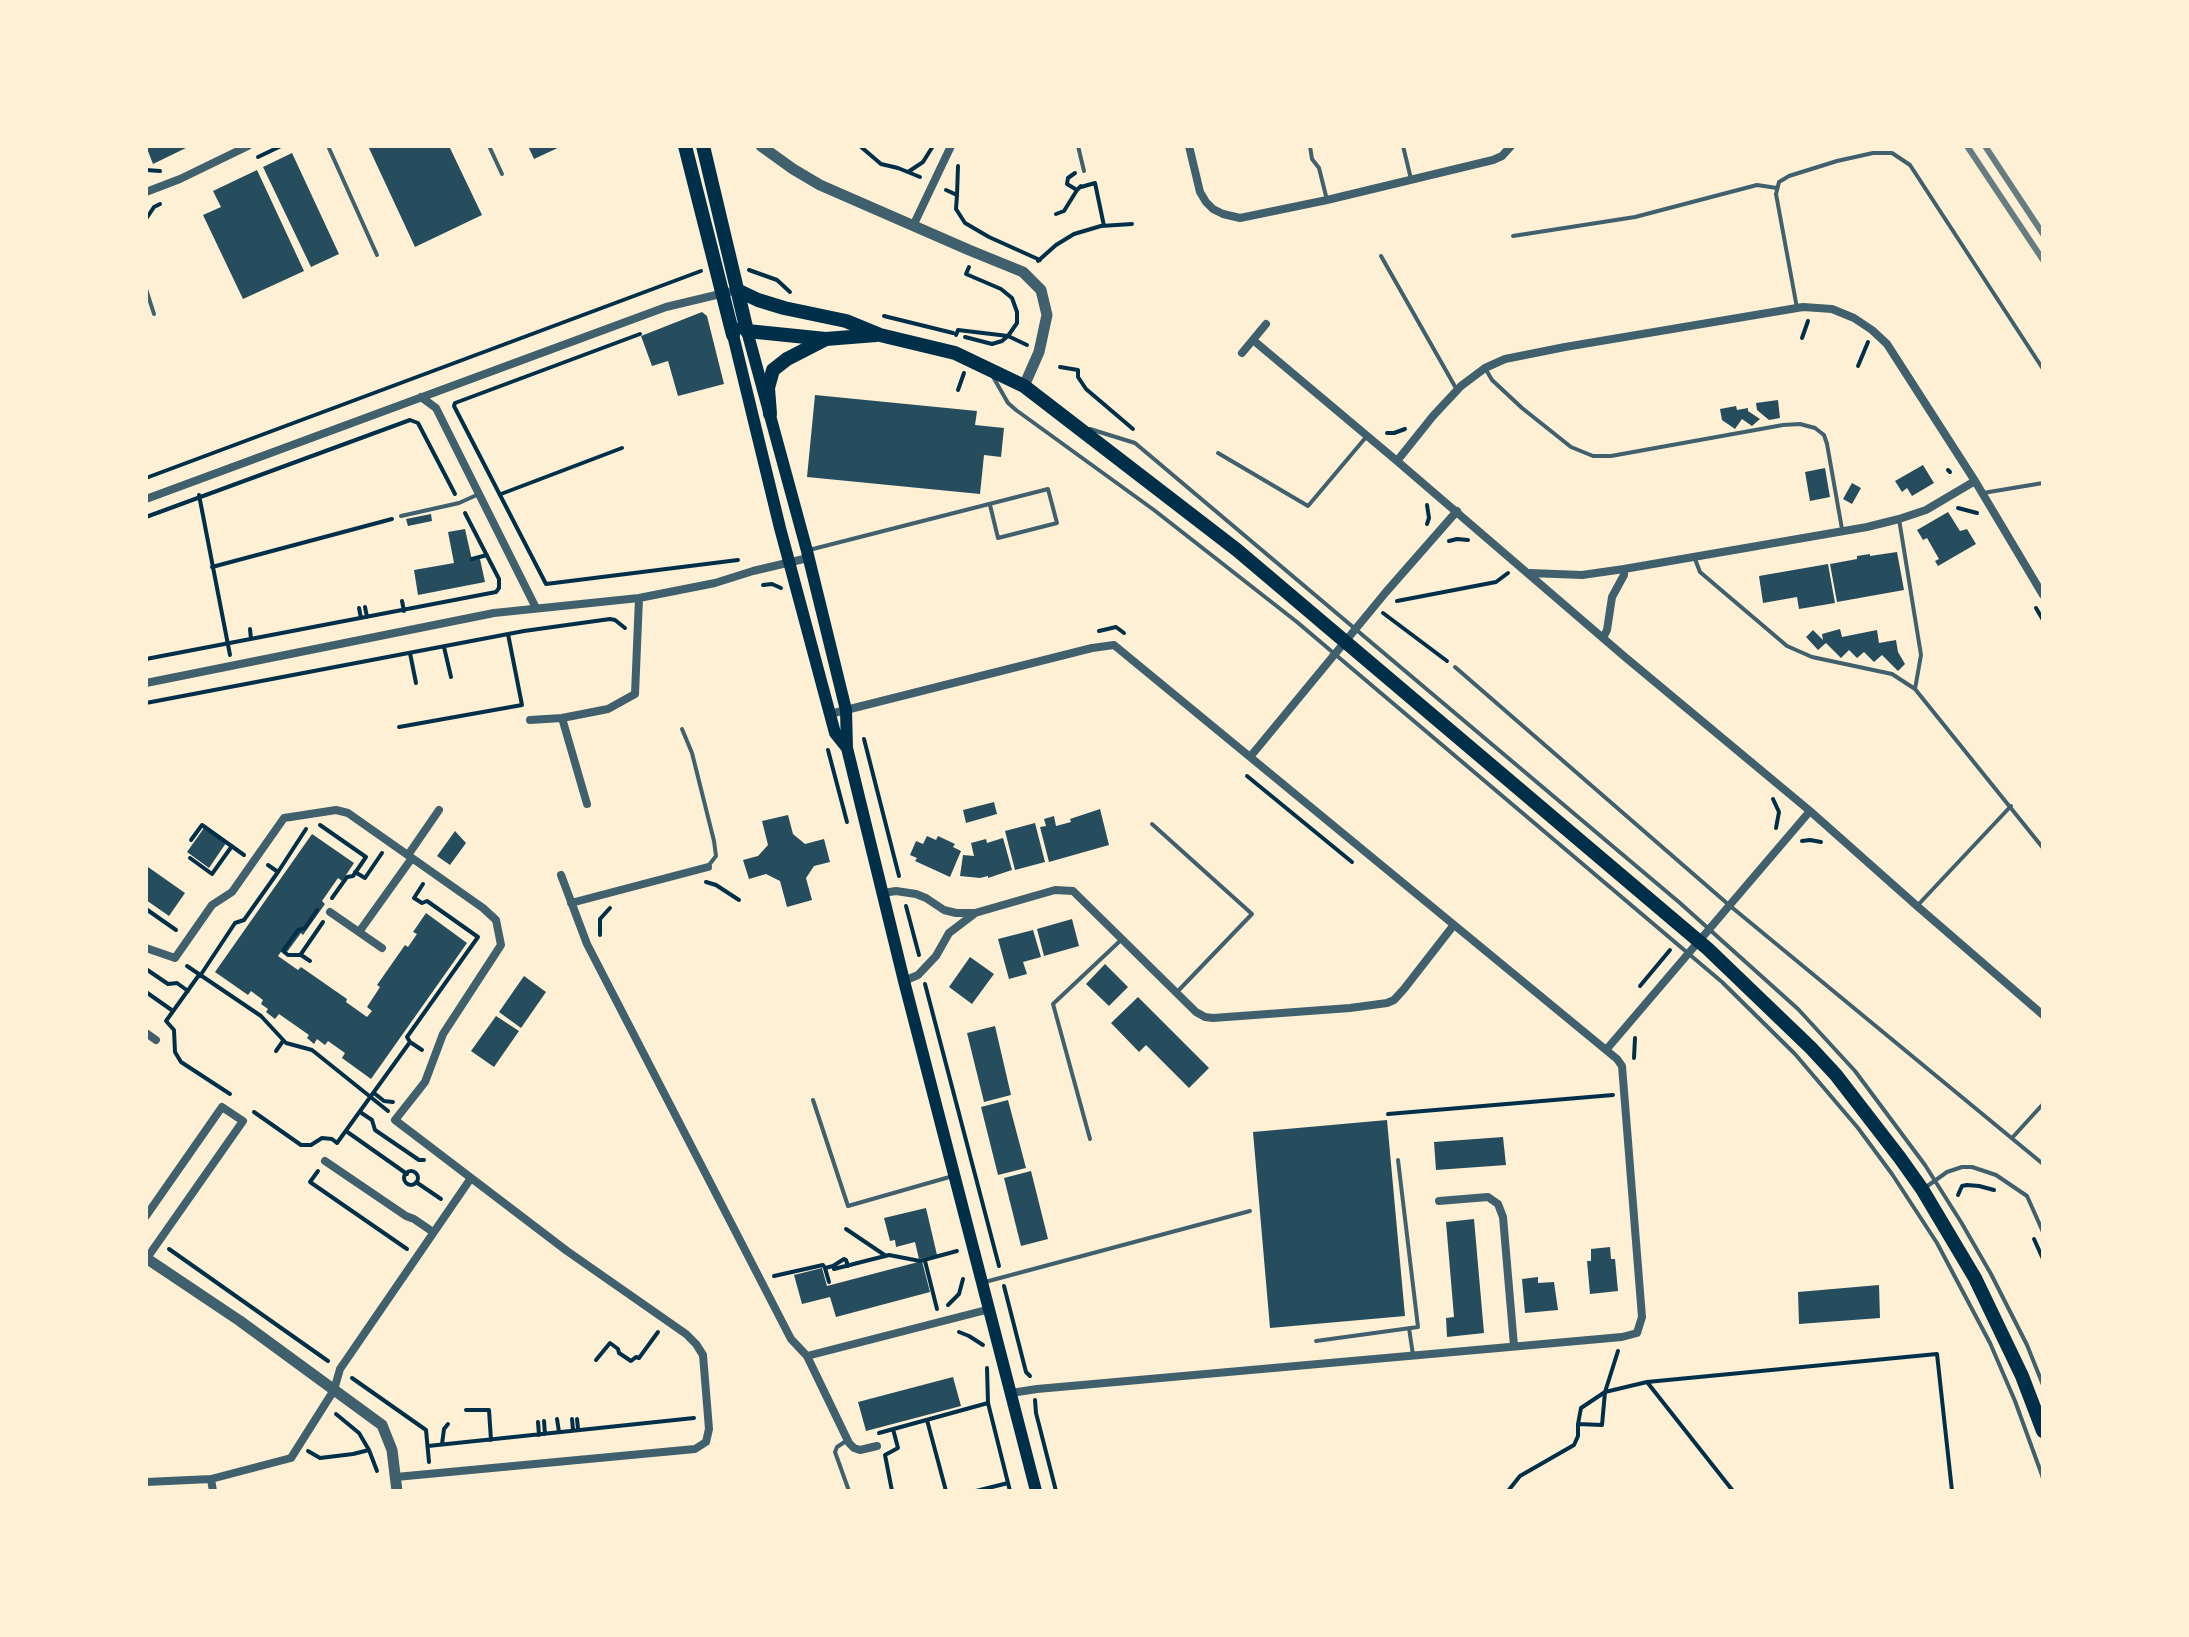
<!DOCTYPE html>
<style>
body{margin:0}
#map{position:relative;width:2189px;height:1637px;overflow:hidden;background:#fdf0d5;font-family:"Nunito Sans",sans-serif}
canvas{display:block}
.frame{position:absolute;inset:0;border:148px solid #fdf0d5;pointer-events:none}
</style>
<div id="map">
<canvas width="2189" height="1637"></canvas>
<div class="frame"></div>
</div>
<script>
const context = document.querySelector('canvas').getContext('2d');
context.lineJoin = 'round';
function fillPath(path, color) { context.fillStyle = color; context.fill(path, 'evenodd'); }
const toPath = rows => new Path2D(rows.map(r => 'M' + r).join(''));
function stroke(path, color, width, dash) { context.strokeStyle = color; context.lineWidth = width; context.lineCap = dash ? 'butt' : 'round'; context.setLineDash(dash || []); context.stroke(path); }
fillPath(toPath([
 [146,146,190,146,153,164],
 [368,146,449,146,482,215,415,247],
 [528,146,562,146,534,159],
 [292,153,339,254,311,267,263,167],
 [257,170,304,271,243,299,203,215,221,207,213,191],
 [702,312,707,316,724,384,678,396,668,361,652,366,641,336],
 [815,395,977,411,975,425,1004,428,1001,457,984,455,980,494,807,477],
 [1778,400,1780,418,1769,420,1757,410,1756,403],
 [1736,406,1737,410,1748,408,1748,411,1760,419,1752,426,1742,419,1735,429,1722,420,1720,409],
 [1923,465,1934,483,1912,496,1907,488,1902,492,1895,481],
 [1825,468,1830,497,1810,501,1805,472],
 [1852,483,1861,488,1852,504,1843,499],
 [1948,512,1960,531,1967,529,1976,544,1938,566,1935,561,1939,559,1927,538,1923,540,1917,530],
 [431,514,432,521,408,526,406,519],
 [465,529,472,560,480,559,485,582,418,595,414,570,454,563,448,532],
 [1897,552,1904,590,1837,602,1830,564,1857,559,1857,556,1870,554,1870,556],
 [1828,564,1835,603,1799,609,1797,597,1763,603,1759,576],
 [1840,629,1842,637,1877,630,1879,643,1896,640,1898,652,1905,664,1898,671,1882,655,1874,662,1864,652,1857,658,1849,650,1841,658,1826,643,1818,650,1806,637,1813,630,1823,640,1822,634],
 [994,802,997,814,966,823,963,810],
 [1100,809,1109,845,1049,862,1040,827,1046,826,1044,819,1054,816,1056,826,1071,822,1070,819],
 [788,815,793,834,805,844,824,839,830,862,814,866,806,878,812,900,787,907,780,881,766,874,749,879,743,860,758,856,768,845,762,821],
 [1035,823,1045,862,1015,870,1005,831],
 [204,828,226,843,209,868,187,852],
 [455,831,466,843,450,865,437,856],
 [312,834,354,863,342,881,338,878,322,901,325,904,303,935,301,933,287,952,283,949,278,956,298,970,301,967,347,999,346,1002,367,1017,372,1011,367,1007,380,987,377,985,405,945,408,947,417,934,413,932,426,913,467,943,371,1079,342,1058,345,1053,328,1041,325,1045,317,1039,314,1044,307,1038,309,1035,279,1014,275,1019,266,1012,268,1009,261,1004,263,1000,251,991,248,995,215,972],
 [927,836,936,840,938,836,955,844,953,847,961,851,950,877,915,861,917,858,910,855,916,841,923,844],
 [1003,838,1012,870,988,878,988,876,980,878,960,876,963,855,974,856,971,843,986,839,987,843],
 [148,867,185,893,169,916,146,900,146,870],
 [1072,919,1079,946,1044,956,1037,929],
 [1033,930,1041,957,1023,962,1027,974,1009,979,998,939],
 [970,957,994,974,972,1004,949,987],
 [1105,964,1128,987,1109,1006,1086,984],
 [524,976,546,992,521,1028,499,1012],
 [1138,997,1209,1068,1189,1088,1146,1045,1139,1052,1111,1023],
 [496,1016,519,1031,494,1067,471,1051],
 [995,1026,1011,1095,984,1102,967,1033],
 [1008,1100,1026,1168,998,1175,981,1107],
 [1387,1120,1405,1316,1270,1328,1253,1132],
 [1503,1137,1506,1165,1436,1170,1434,1142],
 [1031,1171,1048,1239,1021,1246,1004,1178],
 [926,1208,937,1255,919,1259,915,1242,896,1247,895,1240,890,1241,884,1218],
 [1474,1219,1484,1333,1447,1337,1446,1318,1454,1317,1446,1222],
 [1610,1247,1611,1259,1615,1259,1618,1291,1590,1294,1587,1261,1591,1261,1591,1249],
 [922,1261,930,1292,836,1317,830,1297,802,1304,794,1275,822,1268,827,1286],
 [1538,1277,1538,1283,1554,1282,1558,1310,1525,1313,1522,1279],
 [1879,1285,1880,1318,1799,1324,1798,1292],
 [953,1377,961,1406,866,1431,858,1402]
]), '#264d5e');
stroke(toPath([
 [860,146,881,164,898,168,920,177],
 [258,157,281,146],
 [146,170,160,171],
 [908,172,923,162,933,146],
 [1075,173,1068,178,1067,184,1077,190,1081,186],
 [1081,187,1095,183,1104,226],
 [946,190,957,195,956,209,965,223,989,237,1040,260],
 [957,195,958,166],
 [1056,214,1064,211,1077,190],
 [146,219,154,207,160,204],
 [1038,261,1056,245,1074,234,1101,226,1132,224],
 [749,270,777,280,790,292],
 [884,316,953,333],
 [640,334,455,403,454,406,546,584,738,560],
 [956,335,958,330,1008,336,1017,323,1017,312,1012,298,1001,289,966,274,969,267],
 [965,337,992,344,1002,341,1008,336,1027,345],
 [1802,338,1808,321],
 [1858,366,1868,342],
 [1060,367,1078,370,1078,377,1086,389,1133,429],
 [958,390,964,373],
 [1387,433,1394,433,1405,429],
 [1948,470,1950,472],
 [146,478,701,271],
 [501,494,622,448],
 [199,495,230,655],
 [1427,505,1429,518,1427,524],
 [1958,508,1977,513],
 [146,517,410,420,418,423,455,494],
 [1449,541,1457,539,1468,540],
 [472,559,487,555],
 [212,567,392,519],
 [763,585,772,584,781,588],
 [402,601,404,611],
 [1397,601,1496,582,1508,573],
 [365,607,367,617],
 [359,608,361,618],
 [2036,608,2043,620],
 [1383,613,1447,661],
 [250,629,251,639],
 [1099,631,1116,627,1124,633],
 [444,647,451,677],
 [410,653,416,683],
 [146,659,496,592,499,588,499,579,465,513],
 [146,703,524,631,610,619,615,620,625,628],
 [399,727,522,705,508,634],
 [864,739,899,876],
 [828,750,847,822],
 [1247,776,1352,862],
 [1773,799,1779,812,1776,828],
 [320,825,366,857,353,876,347,877,332,898],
 [191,840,202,825,244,855],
 [1802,841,1810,840,1821,842],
 [190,858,212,874,232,846],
 [268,865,278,872,306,829],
 [355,872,365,878,382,853],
 [706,882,716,885,739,900],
 [906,906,919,955],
 [146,909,176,930],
 [600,935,600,919,610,908],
 [301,954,323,922],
 [310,961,301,955,288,955,283,951,298,930,305,928,317,910],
 [187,966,261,1016,286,1043,312,1050,388,1111],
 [146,969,168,984,177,983,188,991],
 [199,975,166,1021,174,1030,175,1052,181,1062,230,1094],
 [200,976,235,923,244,920,278,872],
 [925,984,999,1266],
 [1640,986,1670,950],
 [146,992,173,1011],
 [410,1042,407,1037,478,937,427,901,422,903,414,898,423,884],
 [276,1051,283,1041],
 [1634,1058,1635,1038],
 [374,1093,384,1101,393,1102],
 [254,1112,301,1145,311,1145,322,1138,332,1139,337,1143,410,1042,422,1050],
 [360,1112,372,1120,375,1130,419,1160,424,1160],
 [1388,1114,1613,1095],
 [346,1131,407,1174],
 [318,1171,310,1182,407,1249],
 '404 1178a7 7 0 1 1 14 0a7 7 0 1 1-14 0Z',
 [416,1182,441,1199],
 [1958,1195,1962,1186,1967,1185,1979,1186,1994,1190],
 [846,1229,886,1256],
 [2034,1239,2043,1259],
 [169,1249,328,1361],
 [925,1261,937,1309],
 [833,1266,844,1259,846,1260,848,1266],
 [825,1268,829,1282],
 [774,1276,823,1265,825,1268,833,1266,834,1269,889,1255,920,1261,957,1251],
 [1004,1286,1026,1372,1030,1376],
 [948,1305,959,1294,963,1279],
 [959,1332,969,1336,983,1345],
 [1618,1351,1605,1392,1647,1382,1937,1354,1952,1491],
 [596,1360,610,1343,618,1349,619,1353,631,1361,636,1357,639,1358,658,1332],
 [987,1368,988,1403,1010,1491],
 [352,1378,426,1430,429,1462],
 [1647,1382,1733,1491],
 [1035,1400,1036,1413,1056,1491],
 [466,1410,489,1410,491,1440],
 [336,1414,359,1433,369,1450],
 [557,1419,559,1432],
 [572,1419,573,1430],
 [577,1419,578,1429],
 [927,1420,946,1491],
 [544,1421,545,1434],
 [538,1422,539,1435],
 [879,1433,988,1403],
 [442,1444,444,1429,448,1424],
 [428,1446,694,1418],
 [308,1451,320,1458,353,1454,369,1450,377,1471],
 [892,1491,885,1455,898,1448,893,1429],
 [976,1491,1008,1483],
 [1508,1491,1520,1476,1574,1445,1578,1436,1578,1424,1581,1408,1605,1392,1602,1425,1578,1424]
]), '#003049', 4);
stroke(toPath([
 [328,146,377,255],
 [489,146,502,174],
 [1078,146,1084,171],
 [1310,146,1312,159,1319,168,1327,200],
 [1403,146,1411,179],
 [1513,236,1635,217,1757,185,1777,188],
 [1381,256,1457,390],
 [146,289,154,314],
 [1797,308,1776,194,1779,182,1789,176,1837,161,1873,153,1892,153,1910,165,2043,369],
 [1485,368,1492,380,1522,408,1571,447,1593,456,1611,456,1783,425,1800,424,1815,428,1824,435,1827,444,1842,529],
 [992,375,1008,403,1016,410,1154,510,1297,622,1722,982,1795,1054,1858,1128,1892,1174,1937,1243,1990,1343,2015,1401,2043,1478],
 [1090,429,1135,443,1680,903,1798,1009,1855,1071,1925,1165,1961,1222,1991,1274,2027,1345,2043,1385],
 [1218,453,1308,506,1367,436],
 [1983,493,2043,483],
 [401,516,459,503,479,494],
 [1899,519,1921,655,1915,689,2043,848],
 [809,550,1048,489,1057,523,998,538,990,505],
 [1695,559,1700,572,1787,646,1812,657,1892,674,1915,689],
 [1455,667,1729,905,2043,1164],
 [682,729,692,753,714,841,716,856,709,865],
 [1152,824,1252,914,1178,991],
 [1917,906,2011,806],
 [813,1100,848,1206,953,1176],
 [2012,1138,2043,1104],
 [1090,1139,1053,1004,1121,940],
 [1926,1187,1947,1172,1962,1167,1972,1167,1996,1175,2027,1196,2043,1232],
 [985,1282,1250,1211],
 [1409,1328,1413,1355],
 [1316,1341,1418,1327,1398,1160],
 [846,1441,837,1447,835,1452,849,1491]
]), '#3f606c', 4);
stroke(toPath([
 [1189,146,1200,192,1206,202,1213,209,1223,214,1240,218,1327,200,1493,160,1502,156,1511,146],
 [146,192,180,179,248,146],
 [913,226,951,146],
 [1253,340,1397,461],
 [1242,353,1266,324],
 [421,397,436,408,536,608],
 [146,499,666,307,737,290],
 [1530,573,1582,575,1624,569],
 [2043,595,1975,481,1887,344,1872,330,1854,318,1832,309,1803,307,1565,347,1505,359,1485,368,1461,386,1433,416,1397,461,1625,657,1810,811,1917,906,2043,1015],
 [1603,638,1607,630,1612,597,1624,575,1624,569,1867,527,1899,519,1926,510,1975,481],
 [146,683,494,613,639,598,715,583,753,571,808,558],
 [830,714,1092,648,1114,645,1617,1059,1622,1066,1642,1317,1637,1333,1622,1337,1037,1389,1011,1393],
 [562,718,587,804],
 [530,720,562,718,608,709,635,694,639,598],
 [1250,757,1386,592,1457,511],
 [408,855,439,810],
 [561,875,587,944,791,1339,807,1356,849,1443,854,1448,860,1450,877,1446],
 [883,893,896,891,916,894,926,898,944,910,956,913,975,913,1055,890,1073,891,1196,1012,1205,1017,1213,1018,1350,1008,1387,1003,1394,1000,1404,989,1453,926],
 [571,903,708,867],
 [330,912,382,948],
 [359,932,412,858],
 [146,948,175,958,212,905,232,892,284,818,336,810,348,813,483,908,496,920,501,945,443,1034,425,1082,395,1120,567,1251,686,1334,696,1344,703,1355,709,1429,706,1442,695,1449,396,1477],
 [904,981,918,975,936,956,949,933,974,914],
 [146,1033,156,1040],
 [1606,1050,1810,811],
 [325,1161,406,1216,414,1219,433,1232],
 [1439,1201,1488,1197,1498,1204,1503,1217,1514,1346],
 [146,1216,222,1107,243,1121,147,1258],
 [807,1356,990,1309],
 [211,1479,213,1491],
 [146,1482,211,1479,291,1458,334,1390,340,1369,471,1178]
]), '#3f606c', 8);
stroke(toPath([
 [761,146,793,169,820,185,969,250,1023,272,1041,290,1047,315,1039,352,1024,386],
 [146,1258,240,1321,382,1425,392,1450,397,1491]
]), '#3f606c', 11);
stroke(toPath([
 [747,331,807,551,846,710,847,748,904,981,1036,1491],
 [733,335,780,528,835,733,847,748]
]), '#003049', 12);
stroke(toPath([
 [685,146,733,335],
 [703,146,747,331],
 [737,290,758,300,784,308,846,321,880,335,955,353,1024,386,1237,550,1708,949,1811,1048,1836,1075,1900,1158,1922,1189,1975,1278,2022,1376,2043,1431],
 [743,327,747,331,826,339,876,335],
 [770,414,768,388,773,370,787,359,826,339]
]), '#003049', 14);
stroke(toPath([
 [1967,146,2043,260],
 [1985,146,2043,234]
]), '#657d81', 6);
</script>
